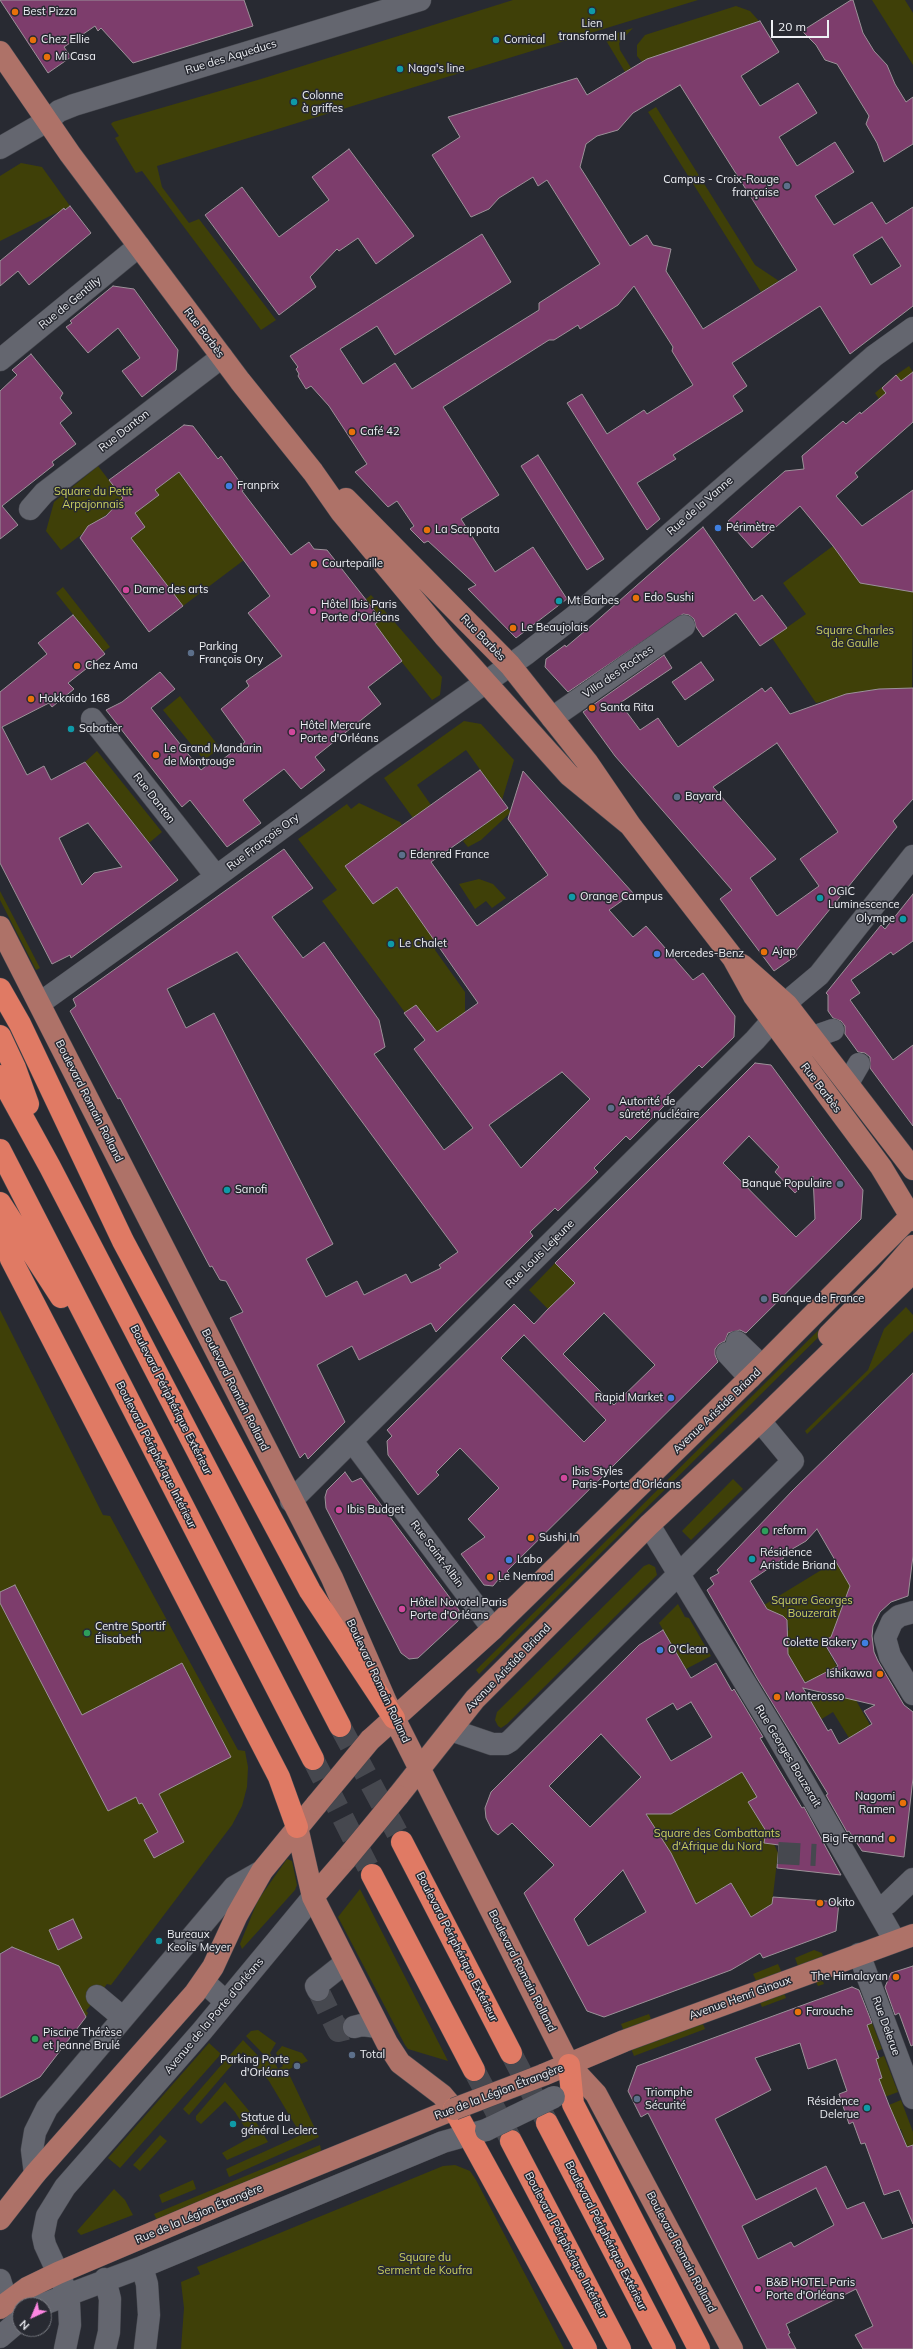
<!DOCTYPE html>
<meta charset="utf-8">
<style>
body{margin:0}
#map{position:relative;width:913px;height:2349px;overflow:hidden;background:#282a32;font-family:Mulish,sans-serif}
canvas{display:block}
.north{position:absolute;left:12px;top:2297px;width:40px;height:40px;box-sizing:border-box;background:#282a32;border:1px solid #777980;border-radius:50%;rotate:224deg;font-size:11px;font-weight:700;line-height:16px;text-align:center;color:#eef0f5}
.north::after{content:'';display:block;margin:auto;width:14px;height:18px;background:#fd86e2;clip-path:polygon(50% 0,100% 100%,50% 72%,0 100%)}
.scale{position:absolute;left:771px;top:20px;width:58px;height:18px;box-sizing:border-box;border:2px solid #eef0f5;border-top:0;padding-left:5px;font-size:12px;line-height:14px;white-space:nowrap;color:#eef0f5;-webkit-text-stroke:3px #282a32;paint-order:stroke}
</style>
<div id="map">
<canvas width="913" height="2349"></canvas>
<div class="north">N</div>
<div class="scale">20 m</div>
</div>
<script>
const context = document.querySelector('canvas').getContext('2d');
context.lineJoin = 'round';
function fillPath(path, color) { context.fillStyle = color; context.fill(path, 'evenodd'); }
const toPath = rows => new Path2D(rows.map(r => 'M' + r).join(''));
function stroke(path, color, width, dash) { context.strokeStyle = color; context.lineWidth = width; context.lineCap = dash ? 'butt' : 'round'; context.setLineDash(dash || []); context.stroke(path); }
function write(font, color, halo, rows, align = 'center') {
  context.font = font + ' Mulish,sans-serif'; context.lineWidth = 3; context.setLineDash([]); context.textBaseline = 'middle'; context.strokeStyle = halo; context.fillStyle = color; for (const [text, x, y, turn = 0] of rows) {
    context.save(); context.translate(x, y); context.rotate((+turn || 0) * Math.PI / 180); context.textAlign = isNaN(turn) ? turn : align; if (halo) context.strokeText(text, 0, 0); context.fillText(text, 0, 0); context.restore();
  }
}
fillPath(toPath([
 [513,0,698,0,157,166,162,187,189,223,199,219,276,320,261,330,142,171,136,173,115,138,119,136,111,124,113,122,261,79],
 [872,0,905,0,913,13,913,65],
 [736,6,750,11,759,21,642,62,637,56,637,45,645,35],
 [633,28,619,43,620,50,631,68,625,72,604,37],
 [656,107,755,265,779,281,761,292,648,112],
 [21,163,42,167,70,206,0,241,0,176],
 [909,366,913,372,901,381,896,376,882,388,886,393,879,399,875,393,896,375],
 [98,466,125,501,119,503,115,508,94,524,89,525,86,531,61,550,46,531,54,502],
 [179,472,244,560,183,606,153,572,155,569,130,539,145,527,135,513,155,490],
 [833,546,860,583,913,592,912,691,879,689,863,691,816,703,772,638,806,614,783,583],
 [63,587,110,647,103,652,56,593],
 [371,595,442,677,440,695,432,700,373,626,381,619,366,599],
 [180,696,220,748,204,760,163,710],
 [464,721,481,724,514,760,502,800,466,750,417,785,431,805,413,818,384,778],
 [97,751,162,832,149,843,85,762],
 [359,803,400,822,402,825,345,866,373,904,397,887,437,943,435,950,465,992,465,1013,437,1032,418,1030,322,901,337,890,298,839,347,804,351,809],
 [507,808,511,812,481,840,468,847,463,841],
 [479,879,493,884,506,898,492,908,486,901,475,909,459,884],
 [0,891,40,968,36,970,0,900],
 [555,1263,575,1283,548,1309,529,1290],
 [873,1276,877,1279,479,1674,476,1670],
 [906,1307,913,1315,913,1331,807,1434,805,1431,868,1370,884,1329],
 [0,1310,103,1515,110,1516,238,1750,245,1751,248,1767,247,1787,242,1806,232,1825,111,1985,107,1984,86,2011,88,2013,86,2017,59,1966,12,1947,0,1953],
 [733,1479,743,1489,691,1540,682,1531],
 [836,1561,852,1589,848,1591,831,1637,823,1642,870,1725,849,1738,833,1712,820,1720,810,1701,818,1697,817,1695,821,1692,813,1679,804,1682,779,1637,789,1630,787,1620,772,1616,764,1605],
 [649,1564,655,1567,657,1575,507,1724,501,1728,498,1726,495,1720,497,1712,644,1566],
 [678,1604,685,1617,689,1618,711,1656,686,1669,659,1623],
 [741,1769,757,1797,748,1802,766,1831,764,1843,774,1844,778,1853,772,1904,751,1917,731,1883,688,1909,680,1871,639,1801],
 [287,1859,292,1861,297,1885,295,1890,242,1949,240,1944,258,1900],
 [360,1889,448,2061,408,2049,405,2045,338,1917],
 [814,1950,822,1953,824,1959,799,1969,795,1958],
 [778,1964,783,1975,758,1985,753,1974],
 [835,1970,838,1977,832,1979,830,1974,821,1976,824,1984,818,1986,815,1980,783,1991,786,1998,762,2007,758,1998],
 [649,2014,653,2024,625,2034,621,2024],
 [701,2019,705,2029,634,2056,630,2046],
 [872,2023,882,2049,877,2051,867,2025],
 [258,2030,276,2043,270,2053,278,2069,283,2066,276,2053,282,2046,302,2053,308,2061,287,2070,319,2137,229,2177,226,2169,301,2135,269,2081,243,2052,189,2115,183,2109,243,2040,264,2062,268,2059,246,2036,251,2031],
 [209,2043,221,2054,120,2168,108,2158],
 [884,2056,898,2092,882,2098,876,2080,882,2077,876,2059],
 [225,2082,250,2112,268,2142,227,2160,222,2153,251,2137,235,2112,225,2101,201,2124,196,2120,196,2116],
 [901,2100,913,2132,913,2145,907,2147,901,2129,898,2130,889,2105],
 [160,2135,167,2141,140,2171,133,2165],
 [320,2145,322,2154,158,2222,154,2214],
 [455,2165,470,2171,476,2180,564,2349,181,2349,184,2308,181,2282,200,2274,197,2267,443,2166],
 [193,2180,196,2189,162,2203,159,2195],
 [114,2189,125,2200,133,2215,81,2235,77,2231]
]), '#3f4008');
const building = toPath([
 [0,0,244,0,253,26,133,63,101,28,98,31,95,26,64,47,71,57,48,73,0,0],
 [851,0,853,0,863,33,874,51,887,65,895,84,906,102,913,97,913,144,884,162,877,143,866,124,869,116,837,64,825,60,816,45,802,31,851,0],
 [760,21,779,52,741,76,760,106,798,83,817,113,779,137,797,166,835,142,854,172,815,196,834,225,872,202,886,224,913,207,913,306,850,354,820,306,732,363,747,386,733,396,743,411,673,455,676,459,637,483,660,519,647,530,567,403,582,394,607,434,644,410,647,414,693,385,672,351,673,347,634,286,618,305,580,329,578,325,554,340,549,340,443,407,499,495,461,519,495,572,533,547,567,599,516,638,468,589,476,585,428,541,424,543,410,529,414,526,397,501,388,507,355,472,367,464,329,406,311,386,306,389,298,376,299,374,296,369,298,367,290,356,482,234,511,282,395,355,377,326,340,349,363,384,395,363,412,389,539,310,539,303,600,264,547,180,538,186,533,177,499,198,489,209,471,217,432,155,460,137,448,117,577,78,587,95,647,59,760,21],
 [680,85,797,270,703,329,666,271,671,249,653,245,647,235,630,246,580,167,586,144,597,136,618,130,633,113,680,85],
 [882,237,901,266,871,285,853,255,882,237],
 [349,149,414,236,376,264,358,238,339,251,337,249,310,277,316,287,279,315,205,215,242,187,279,237,329,200,312,177,349,149],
 [70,206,91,233,29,285,18,271,0,286,0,261,64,208,65,210,70,206],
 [113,286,134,289,178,350,176,370,142,397,122,371,140,358,118,328,88,353,66,327,72,323,70,321,113,286],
 [31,354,63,393,60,398,72,413,60,423,76,444,52,462,54,465,2,506,18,525,0,539,0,391,17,375,12,370,31,354],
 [913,372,913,422,855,473,858,477,836,496,862,526,913,490,913,592,860,583,833,546,800,506,752,548,728,521,785,471,804,469,802,456,843,421,846,424,860,412,861,414,886,393,882,388,896,375,901,381,913,372],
 [184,425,193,426,218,459,221,456,245,489,242,491,291,555,309,542,314,549,327,550,381,619,375,624,402,661,368,687,381,704,315,757,325,770,301,789,284,769,243,800,261,823,227,847,190,800,182,807,106,710,122,702,160,672,175,689,151,708,201,770,210,763,213,767,245,742,221,709,249,686,246,681,282,656,248,613,270,596,179,472,155,490,159,495,135,513,145,527,131,538,183,606,149,632,80,538,88,526,106,516,123,498,109,480,184,425],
 [538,455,604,559,587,570,521,466,538,455],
 [703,527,754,601,762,595,787,628,760,646,736,613,703,637,696,627,694,619,689,615,683,614,568,692,545,667,546,659,565,645,566,647,593,624,703,527],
 [73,615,105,654,68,683,74,689,52,707,49,703,2,727,27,775,44,766,51,780,85,762,178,880,71,958,70,955,52,964,0,863,0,692,47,654,38,643,73,615],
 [88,823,122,867,94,873,82,885,59,838,88,823],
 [664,655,672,668,620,703,640,730,658,718,678,747,762,688,765,692,771,687,790,714,846,694,879,689,913,688,913,799,893,821,897,827,795,952,797,955,774,971,720,899,732,890,615,756,583,712,664,655],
 [777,743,838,832,800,859,819,886,777,916,750,878,776,859,713,787,777,743],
 [701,662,714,680,685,700,672,682,701,662],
 [480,770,508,808,431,862,477,926,548,875,508,819,523,771,633,893,609,910,633,937,646,926,693,980,703,973,735,1016,734,1037,702,1068,699,1065,666,1097,670,1100,630,1140,626,1136,594,1168,598,1172,558,1211,555,1208,530,1232,533,1236,436,1332,431,1323,359,1360,352,1346,317,1365,345,1422,308,1459,305,1453,300,1458,230,1318,243,1312,226,1281,220,1280,212,1266,210,1267,120,1098,118,1099,70,1011,76,1006,73,999,284,849,313,888,272,917,303,958,324,942,379,1020,385,1047,374,1054,444,1150,473,1128,414,1049,425,1040,404,1013,416,1005,437,1032,478,1003,397,887,373,904,345,866,480,770],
 [237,952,458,1252,439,1265,441,1268,411,1283,406,1274,364,1295,357,1281,326,1297,306,1259,333,1244,214,1013,186,1028,167,989,237,952],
 [562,1072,590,1099,521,1168,489,1125,562,1072],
 [913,894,913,941,893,955,891,952,851,980,860,993,850,1000,893,1060,913,1045,913,1126,870,1068,870,1057,865,1053,858,1052,845,1034,845,1026,841,1021,833,1018,828,1011,828,995,826,993,881,925,885,929,913,894],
 [755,1063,771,1065,863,1190,861,1219,746,1333,740,1330,728,1333,725,1341,719,1344,715,1349,715,1355,718,1362,507,1571,509,1573,500,1582,498,1580,493,1586,484,1585,461,1554,485,1537,468,1519,499,1488,460,1448,436,1472,439,1475,418,1495,388,1455,387,1441,392,1436,387,1430,514,1304,534,1324,548,1309,575,1283,555,1263,755,1063],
 [749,1136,779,1167,775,1172,795,1193,813,1176,815,1219,796,1237,723,1163,749,1136],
 [604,1313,655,1365,614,1405,563,1354,604,1313],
 [524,1335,606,1420,584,1442,501,1358,524,1335],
 [913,1373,913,1556,908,1596,891,1602,880,1612,873,1626,872,1636,874,1652,878,1661,904,1705,913,1712,913,1778,904,1857,862,1851,849,1831,847,1832,826,1795,828,1794,757,1678,707,1590,714,1584,710,1578,719,1573,717,1570,793,1490,913,1373],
 [817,1529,850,1586,831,1637,823,1641,838,1666,805,1683,788,1654,787,1620,783,1616,767,1609,750,1581,784,1558,782,1555,806,1541,817,1529],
 [803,1688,875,1705,864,1711,872,1724,839,1744,831,1729,828,1731,803,1688],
 [345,1472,352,1482,361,1478,459,1610,459,1620,418,1658,409,1659,401,1653,326,1508,325,1497,327,1490,345,1472],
 [15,1585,82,1715,182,1663,231,1757,159,1794,184,1842,154,1858,144,1840,158,1832,142,1803,139,1804,136,1797,108,1811,0,1603,0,1592,15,1585],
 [663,1630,691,1678,716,1663,732,1691,734,1689,763,1737,760,1738,802,1808,804,1807,841,1875,777,1868,779,1845,764,1843,766,1831,748,1802,757,1797,742,1772,671,1814,646,1814,671,1853,696,1904,731,1883,751,1917,772,1904,773,1897,839,1902,836,1931,763,1958,760,1953,731,1970,604,2017,587,2011,524,1893,554,1865,512,1823,498,1835,492,1830,486,1818,485,1808,491,1792,639,1645,663,1630],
 [691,1702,712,1737,671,1761,646,1719,673,1703,677,1710,691,1702],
 [601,1734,641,1777,590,1827,549,1786,601,1734],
 [623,1870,646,1912,588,1946,574,1919,623,1870],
 [73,1919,82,1938,58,1950,49,1930,73,1919],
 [12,1947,59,1966,86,2017,40,2077,0,2098,0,1954,12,1947],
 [913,1966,913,2045,911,2046,899,2013,895,2015,885,1987,891,1973,913,1966],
 [852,1987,859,1990,872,2023,867,2025,879,2058,876,2059,882,2078,879,2079,889,2105,907,2147,913,2145,913,2224,899,2190,884,2195,865,2143,861,2144,853,2122,849,2124,839,2094,847,2091,836,2059,808,2069,800,2043,755,2058,771,2090,715,2119,756,2200,826,2166,847,2209,864,2202,882,2239,913,2228,913,2349,863,2349,855,2335,873,2326,856,2289,786,2324,790,2333,788,2334,796,2349,767,2349,648,2113,641,2117,628,2091,637,2066,852,1987],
 [816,2188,834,2225,794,2247,791,2242,758,2259,742,2226,816,2188]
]);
fillPath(building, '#7d3d6c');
stroke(building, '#9c9299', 1);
stroke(toPath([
 [778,1853,816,1855],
 [318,1990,338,2031,354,2027]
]), '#46484f', 22, [22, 11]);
stroke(toPath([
 [340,1726,402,1842],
 [313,1759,372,1875],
 [511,2053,547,2122],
 [474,2070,511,2140]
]), '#46484f', 22, [22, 11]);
const minor = toPath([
 [0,148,47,121,59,111,74,105,420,0],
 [0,360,139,246],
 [30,509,44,493,222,357],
 [552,718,684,626],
 [92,719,216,876],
 [40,1003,202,887,369,764,526,654,585,608,874,356,913,328],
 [813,1037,833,1030],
 [848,1083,859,1064],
 [737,1342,762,1366],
 [727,1353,750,1378],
 [352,1441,493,1629],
 [291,1501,755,1040,794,996,819,975,913,856],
 [649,1525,775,1732,895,1941],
 [913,1612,899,1616,892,1622,885,1638,890,1656,913,1694],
 [451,1730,492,1744,505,1744,510,1741,793,1461,760,1421],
 [877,1909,888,1903,913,1879],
 [859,1954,913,2098],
 [204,1982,226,2002],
 [318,1990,316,1986,345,1963],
 [97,1996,122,2017],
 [354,2027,362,2025,378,2027],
 [35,2174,32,2150,35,2132,47,2108,234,1887,262,1871],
 [142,2267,147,2284,149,2315,145,2349],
 [105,2279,110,2299,109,2332,105,2349],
 [0,2280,7,2303],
 [41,2305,142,2267,443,2142,486,2130],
 [0,2337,20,2320],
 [65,2349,70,2325,69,2303,63,2284,45,2245,43,2236,47,2216,65,2187,202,2031,313,1897]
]);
const major = toPath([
 [0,52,70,154,240,381,313,472,341,512,445,637,569,775,630,825],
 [346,499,510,665,587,762,630,825,733,958,754,996,881,1167,913,1220],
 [0,927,332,1578,386,1702,569,2065,596,2094,732,2349],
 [742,965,787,1005,913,1169],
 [829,1335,885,1278,913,1246],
 [370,1740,493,1629,762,1366,913,1214],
 [398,1796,475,1699,649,1525,760,1421,913,1272],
 [313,1897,346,1859],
 [543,2075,624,2041,913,1935],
 [0,2219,35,2174,195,1993,213,1967,237,1915,262,1871,317,1804],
 [0,2308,27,2288,58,2273,235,2198,454,2109,442,2095,400,2063,387,2043,313,1897,297,1827]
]);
const highway = toPath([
 [0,989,20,1024,123,1241,310,1591,394,1718],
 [0,1036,15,1068,28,1104],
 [0,1076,50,1167,340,1726],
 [0,1150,313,1759],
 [0,1203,61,1297],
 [0,1225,11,1259,279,1777,297,1827],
 [402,1842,511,2053],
 [372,1875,474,2070],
 [569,2065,573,2104,699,2349],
 [454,2109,586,2349],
 [547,2123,665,2349],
 [511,2141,620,2349]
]);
stroke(minor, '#45474e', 23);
stroke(major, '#45474e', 23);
stroke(highway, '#45474e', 23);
stroke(minor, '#64666f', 22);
stroke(major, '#ae7268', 22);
stroke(highway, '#e07a64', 22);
const minorBridge = toPath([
 [486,2130,554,2097]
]);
const majorBridge = toPath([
 [317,1804,370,1740],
 [346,1859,398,1796],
 [454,2109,543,2075]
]);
stroke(minorBridge, '#45474e', 23, []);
stroke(majorBridge, '#45474e', 23, []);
stroke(minorBridge, '#64666f', 22);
stroke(majorBridge, '#ae7268', 22);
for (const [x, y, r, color] of [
 [592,11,4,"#0f9aa8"],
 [15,12,4,"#e8710a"],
 [33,40,4,"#e8710a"],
 [496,40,4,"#0f9aa8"],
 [47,57,4,"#e8710a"],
 [400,69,4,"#0f9aa8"],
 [294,102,4,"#0f9aa8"],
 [787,186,4,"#5c6f8a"],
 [352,432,4,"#e8710a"],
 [229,486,4,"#3f7fe0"],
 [718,528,4,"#3f7fe0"],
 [427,530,4,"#e8710a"],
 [314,564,4,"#e8710a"],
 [126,590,4,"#d1479c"],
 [636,598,4,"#e8710a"],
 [559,601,4,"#0f9aa8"],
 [313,611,4,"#d1479c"],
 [513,628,4,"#e8710a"],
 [191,653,4,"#5c6f8a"],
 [77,666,4,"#e8710a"],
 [31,699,4,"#e8710a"],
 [592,708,4,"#e8710a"],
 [71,729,4,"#0f9aa8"],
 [292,732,4,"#d1479c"],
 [156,755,4,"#e8710a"],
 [677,797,4,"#5c6f8a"],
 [402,855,4,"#5c6f8a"],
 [572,897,4,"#0f9aa8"],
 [820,898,4,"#0f9aa8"],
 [903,919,4,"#0f9aa8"],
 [391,944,4,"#0f9aa8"],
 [764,952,4,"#e8710a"],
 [657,954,4,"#3f7fe0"],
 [611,1108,4,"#5c6f8a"],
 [840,1184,4,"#5c6f8a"],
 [227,1190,4,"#0f9aa8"],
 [764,1299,4,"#5c6f8a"],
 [671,1398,4,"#3f7fe0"],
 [564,1478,4,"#d1479c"],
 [339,1510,4,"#d1479c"],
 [765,1531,4,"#2e9e5b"],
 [531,1538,4,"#e8710a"],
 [752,1559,4,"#0f9aa8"],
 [509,1560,4,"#3f7fe0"],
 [490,1577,4,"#e8710a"],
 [402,1609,4,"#d1479c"],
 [87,1633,4,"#2e9e5b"],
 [865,1643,4,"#3f7fe0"],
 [660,1650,4,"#3f7fe0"],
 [880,1674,4,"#e8710a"],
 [777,1697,4,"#e8710a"],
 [903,1803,4,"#e8710a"],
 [892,1839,4,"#e8710a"],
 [820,1903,4,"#e8710a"],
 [159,1941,4,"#0f9aa8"],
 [896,1977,4,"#e8710a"],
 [798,2012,4,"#e8710a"],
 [35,2039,4,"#2e9e5b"],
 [352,2055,4,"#5c6f8a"],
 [297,2066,4,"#5c6f8a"],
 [637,2099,4,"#5c6f8a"],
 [867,2108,4,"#0f9aa8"],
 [233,2124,4,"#0f9aa8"],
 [758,2289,4,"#d1479c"]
]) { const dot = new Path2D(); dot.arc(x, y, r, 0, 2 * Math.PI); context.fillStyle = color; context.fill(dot); stroke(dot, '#282a32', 1.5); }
write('11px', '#eef0f5', '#282a32', [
 ["Best Pizza",23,12],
 ["Lien",592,24,"center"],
 ["transformel II",592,37,"center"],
 ["Chez Ellie",41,40],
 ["Cornical",504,40],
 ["Mi Casa",55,57],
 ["Naga's line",408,69],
 ["Colonne",302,96],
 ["à griffes",302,109],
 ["Campus - Croix-Rouge",779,180,"right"],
 ["française",779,193,"right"],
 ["Café 42",360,432],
 ["Franprix",237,486],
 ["Périmètre",726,528],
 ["La Scappata",435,530],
 ["Courtepaille",322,564],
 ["Dame des arts",134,590],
 ["Edo Sushi",644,598],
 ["Mt Barbes",567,601],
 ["Hôtel Ibis Paris",321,605],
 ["Porte d'Orléans",321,618],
 ["Le Beaujolais",521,628],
 ["Parking",199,647],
 ["François Ory",199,660],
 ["Chez Ama",85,666],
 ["Hokkaido 168",39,699],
 ["Santa Rita",600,708],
 ["Hôtel Mercure",300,726],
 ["Porte d'Orléans",300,739],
 ["Sabatier",79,729],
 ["Le Grand Mandarin",164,749],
 ["de Montrouge",164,762],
 ["Bayard",685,797],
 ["Edenred France",410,855],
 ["OGIC",828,892],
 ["Luminescence",828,905],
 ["Orange Campus",580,897],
 ["Olympe",895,919,"right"],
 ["Le Chalet",399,944],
 ["Ajap",772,952],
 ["Mercedes-Benz",665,954],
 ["Autorité de",619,1102],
 ["sûreté nucléaire",619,1115],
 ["Banque Populaire",832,1184,"right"],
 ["Sanofi",235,1190],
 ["Banque de France",772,1299],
 ["Rapid Market",663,1398,"right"],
 ["Ibis Styles",572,1472],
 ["Paris-Porte d'Orléans",572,1485],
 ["Ibis Budget",347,1510],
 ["reform",773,1531],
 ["Sushi In",539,1538],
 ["Résidence",760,1553],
 ["Aristide Briand",760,1566],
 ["Labo",517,1560],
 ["Le Nemrod",498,1577],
 ["Hôtel Novotel Paris",410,1603],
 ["Porte d'Orléans",410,1616],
 ["Centre Sportif",95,1627],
 ["Élisabeth",95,1640],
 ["Colette Bakery",857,1643,"right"],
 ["O'Clean",668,1650],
 ["Ishikawa",872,1674,"right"],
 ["Monterosso",785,1697],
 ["Nagomi",895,1797,"right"],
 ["Ramen",895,1810,"right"],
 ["Big Fernand",884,1839,"right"],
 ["Okito",828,1903],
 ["Bureaux",167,1935],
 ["Keolis Meyer",167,1948],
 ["The Himalayan",888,1977,"right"],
 ["Farouche",806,2012],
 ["Piscine Thérèse",43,2033],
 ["et Jeanne Brulé",43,2046],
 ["Total",360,2055],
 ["Parking Porte",289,2060,"right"],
 ["d'Orléans",289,2073,"right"],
 ["Triomphe",645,2093],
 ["Sécurité",645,2106],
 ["Résidence",859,2102,"right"],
 ["Delerue",859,2115,"right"],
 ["Statue du",241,2118],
 ["général Leclerc",241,2131],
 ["B&B HOTEL Paris",766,2283],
 ["Porte d'Orléans",766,2296]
], 'left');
write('11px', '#eef0f5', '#282a32', [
 ["Rue des Aqueducs",231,57,-17],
 ["Rue de Gentilly",70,303,-39],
 ["Rue Barbès",204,333,53],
 ["Rue Danton",124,431,-38],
 ["Rue de la Vanne",700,506,-41],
 ["Rue Barbès",483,638,46],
 ["Villa des Roches",618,672,-35],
 ["Rue Danton",154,798,52],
 ["Rue François Ory",263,842,-37],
 ["Rue Barbès",821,1088,53],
 ["Boulevard Romain Rolland",89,1101,63],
 ["Rue Louis Lejeune",540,1254,-45],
 ["Boulevard Romain Rolland",235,1390,63],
 ["Boulevard Périphérique Extérieur",171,1400,63],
 ["Avenue Aristide Briand",717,1411,-44],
 ["Boulevard Périphérique Intérieur",156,1455,63],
 ["Rue Saint-Albin",437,1554,53],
 ["Avenue Aristide Briand",508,1668,-46],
 ["Boulevard Romain Rolland",378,1681,65],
 ["Rue Georges Bouzerait",788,1756,59],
 ["Boulevard Périphérique Extérieur",457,1947,63],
 ["Boulevard Romain Rolland",522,1971,63],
 ["Avenue Henri Ginoux",740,1998,-20],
 ["Avenue de la Porte d'Orléans",214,2016,-50],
 ["Rue Delerue",886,2026,70],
 ["Rue de la Légion Étrangère",499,2092,-21],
 ["Rue de la Légion Étrangère",199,2214,-23],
 ["Boulevard Périphérique Extérieur",606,2236,63],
 ["Boulevard Périphérique Intérieur",566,2245,62],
 ["Boulevard Romain Rolland",681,2252,62]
]);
write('11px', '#ccd15f', '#282a32', [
 ["Square du Petit",93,492],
 ["Arpajonnais",93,505],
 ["Square Charles",855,631],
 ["de Gaulle",855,644],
 ["Square Georges",812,1601],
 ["Bouzerait",812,1614],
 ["Square des Combattants",717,1834],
 ["d'Afrique du Nord",717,1847],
 ["Square du",425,2258],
 ["Serment de Koufra",425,2271]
]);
</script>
